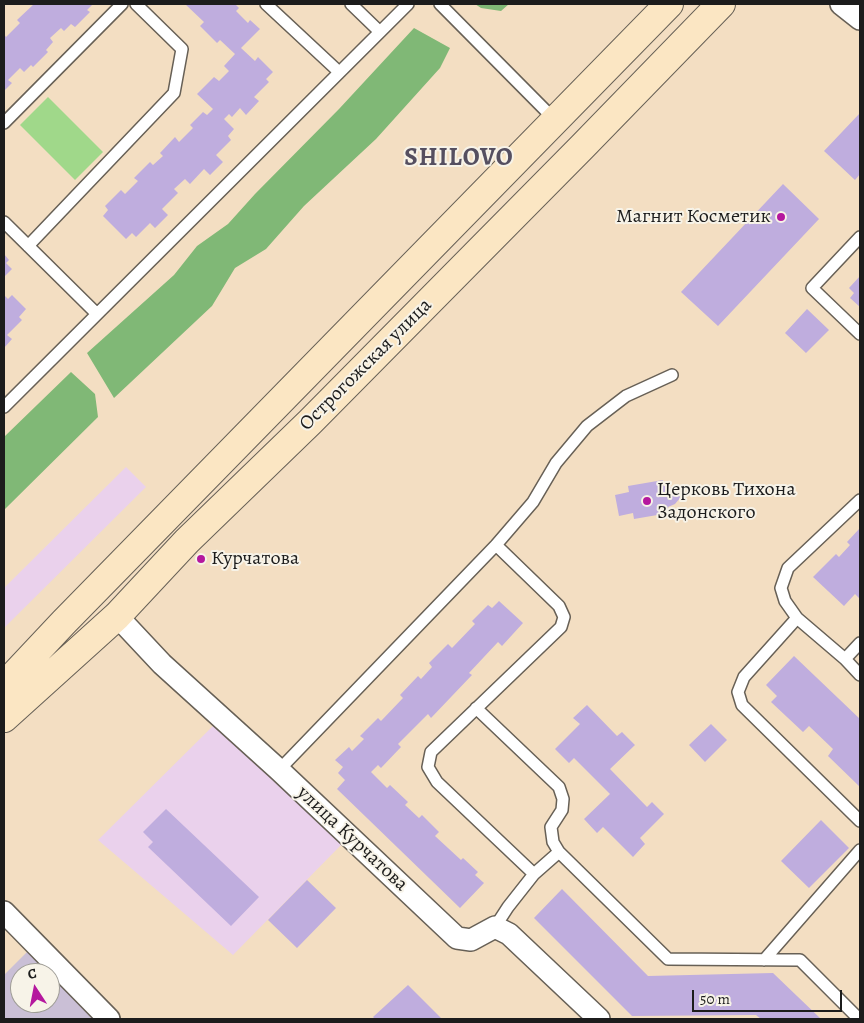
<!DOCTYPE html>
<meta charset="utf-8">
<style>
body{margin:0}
#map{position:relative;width:864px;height:1023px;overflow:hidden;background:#f3dec2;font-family:Alegreya,serif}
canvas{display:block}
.frame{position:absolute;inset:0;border:5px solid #1c1c1c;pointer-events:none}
.north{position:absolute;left:10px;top:963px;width:50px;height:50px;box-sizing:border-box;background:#f7f3e8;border:1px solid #9f9d96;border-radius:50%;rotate:349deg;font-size:14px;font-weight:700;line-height:20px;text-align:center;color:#1c1c1c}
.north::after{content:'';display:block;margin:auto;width:18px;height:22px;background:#b5179e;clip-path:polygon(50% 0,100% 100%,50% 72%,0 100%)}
.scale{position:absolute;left:692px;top:990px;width:150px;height:22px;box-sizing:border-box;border:2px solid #1c1c1c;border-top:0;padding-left:6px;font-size:15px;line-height:18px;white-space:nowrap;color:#1c1c1c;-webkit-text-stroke:4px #f7f3e8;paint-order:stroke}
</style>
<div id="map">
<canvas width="864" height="1023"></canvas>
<div class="frame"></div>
<div class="north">С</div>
<div class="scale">50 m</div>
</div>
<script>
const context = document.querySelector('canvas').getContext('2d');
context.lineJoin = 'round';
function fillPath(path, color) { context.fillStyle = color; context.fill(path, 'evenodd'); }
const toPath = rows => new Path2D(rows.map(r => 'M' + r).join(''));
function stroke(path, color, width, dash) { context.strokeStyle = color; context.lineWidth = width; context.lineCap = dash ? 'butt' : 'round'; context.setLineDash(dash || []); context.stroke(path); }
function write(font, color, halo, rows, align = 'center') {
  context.font = font + ' Alegreya,serif'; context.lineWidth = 4; context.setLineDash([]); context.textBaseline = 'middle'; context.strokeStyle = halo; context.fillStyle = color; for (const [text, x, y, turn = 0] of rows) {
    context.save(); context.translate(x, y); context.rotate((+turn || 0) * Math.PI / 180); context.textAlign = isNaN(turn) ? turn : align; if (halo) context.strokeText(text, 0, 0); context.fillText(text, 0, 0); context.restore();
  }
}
fillPath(toPath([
 [126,467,146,487,4,628,4,588],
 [216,723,342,844,233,955,98,840]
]), '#ead1ec');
fillPath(toPath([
 [28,951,49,973,20,973,20,1003,50,1003,50,974,94,1019,4,1019,4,975]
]), '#cabfd6');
fillPath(toPath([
 [48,97,103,152,75,180,20,125]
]), '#a0d88a');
fillPath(toPath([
 [475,4,509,4,501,11,481,8],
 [414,28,450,48,440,68,376,139,304,206,266,249,235,268,212,306,114,398,87,353,174,275,197,246,228,224,255,194,339,109],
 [71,372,95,394,98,417,4,510,4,437]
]), '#80b876');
fillPath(toPath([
 [34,4,93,4,87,10,90,12,75,27,71,24,64,31,61,28,50,38,53,42,46,50,48,52,33,67,31,65,24,72,20,68,8,80,12,83,4,91,4,34,6,37,20,23,17,20],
 [185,4,235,4,239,8,236,11,248,23,250,20,260,29,241,48,255,61,258,57,273,72,266,79,269,82,254,97,259,101,246,115,240,108,232,117,229,114,224,119,234,129,228,136,231,140,216,155,223,162,210,175,204,169,190,184,185,179,174,189,178,193,162,209,168,215,155,228,150,223,136,237,132,233,126,239,103,216,108,210,105,206,121,190,125,194,138,181,134,178,150,162,153,165,163,156,160,153,175,137,179,142,193,128,190,125,203,112,207,115,213,109,197,94,214,77,219,81,229,71,224,66,235,54,220,40,217,43,200,26,204,22],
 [860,113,860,174,855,180,824,151],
 [783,184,819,219,718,326,681,292],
 [4,254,9,260,6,263,12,269,4,277],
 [860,276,860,307,850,298,854,293,849,288],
 [4,295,8,299,12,295,26,309,19,317,22,320,7,335,12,339,4,348],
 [807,309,829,330,806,353,785,333],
 [663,480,664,486,678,489,680,498,675,504,668,507,669,513,634,519,633,513,619,516,615,495,629,492,628,486],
 [860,528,860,599,855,594,844,606,813,577,836,554,839,557,850,545,847,542],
 [499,601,523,623,502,646,498,642,469,673,472,675,431,718,428,714,398,744,401,747,381,768,378,765,371,772,387,788,390,785,408,802,405,805,419,818,422,815,439,832,435,836,461,860,463,858,478,872,475,875,484,883,460,908,337,789,345,780,338,773,343,767,335,760,349,747,352,751,364,739,360,736,378,718,381,721,403,698,400,695,418,676,421,679,432,667,429,663,448,644,452,648,475,624,472,621,488,605,492,608],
 [794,656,860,719,860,787,828,756,833,749,809,726,803,732,771,702,777,696,766,685],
 [587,705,617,736,622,732,635,745,610,769,647,807,652,802,664,814,640,838,645,844,633,857,603,827,597,833,584,819,610,794,574,758,569,763,555,749,580,724,573,718],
 [711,724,727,740,705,762,689,745],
 [166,809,259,897,231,926,148,847,153,842,143,832],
 [821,820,849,848,809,888,781,861],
 [307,880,336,908,297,948,268,920],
 [562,889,648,976,773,973,821,1019,761,1019,756,1015,632,1016,534,918],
 [408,985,442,1019,375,1019,373,1017]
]), '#bfadde');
const lane = toPath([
 [266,4,339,72],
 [351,4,380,32],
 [440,4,555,120],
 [4,123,122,4],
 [4,222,97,314],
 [860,237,812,288,860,334],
 [28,246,174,93,182,49,136,4],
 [4,407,408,4],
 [860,500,788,568,781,588,785,601,797,618,845,659,860,675],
 [797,618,744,677,738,692,742,705,860,821],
 [845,659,860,643],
 [476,708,559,787,563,799,562,810,551,827,553,842,559,852],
 [279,770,496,545,533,502,556,463,587,426,626,396,672,375],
 [534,874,559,852,668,959,800,960,859,1019],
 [495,927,508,907,534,874,437,782,428,767,431,752,561,627,564,617,559,606,496,545],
 [764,960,860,850]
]);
const street = toPath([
 [841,4,860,19],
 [117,616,162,664,279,770,457,938,471,940,495,927,509,934,599,1019],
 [4,912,109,1019]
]);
const secondary = toPath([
 [4,686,64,622,669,4],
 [4,718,117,616,187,541,310,422,582,147,721,4]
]);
stroke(lane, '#676056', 14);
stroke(street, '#676056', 24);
stroke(secondary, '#676056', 30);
stroke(lane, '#fff', 11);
stroke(street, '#fff', 21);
stroke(secondary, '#fbe6c3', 28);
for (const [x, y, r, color] of [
 [781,217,5,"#b5179e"],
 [647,501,5,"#b5179e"],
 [201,559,5,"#b5179e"]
]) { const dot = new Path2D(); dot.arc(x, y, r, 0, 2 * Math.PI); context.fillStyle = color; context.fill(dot); stroke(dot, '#f7f3e8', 2); }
write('20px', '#1c1c1c', '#f7f3e8', [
 ["Магнит Косметик",771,217,"right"],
 ["Церковь Тихона",657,490],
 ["Задонского",657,513],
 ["Курчатова",211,559]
], 'left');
write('20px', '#1c1c1c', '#f7f3e8', [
 ["Острогожская улица",366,365,-45],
 ["улица Курчатова",352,839,43]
]);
context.letterSpacing = '1px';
write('bold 25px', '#554f60', '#f7f3e8', [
 ["SHILOVO",459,159]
]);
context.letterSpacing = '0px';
</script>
